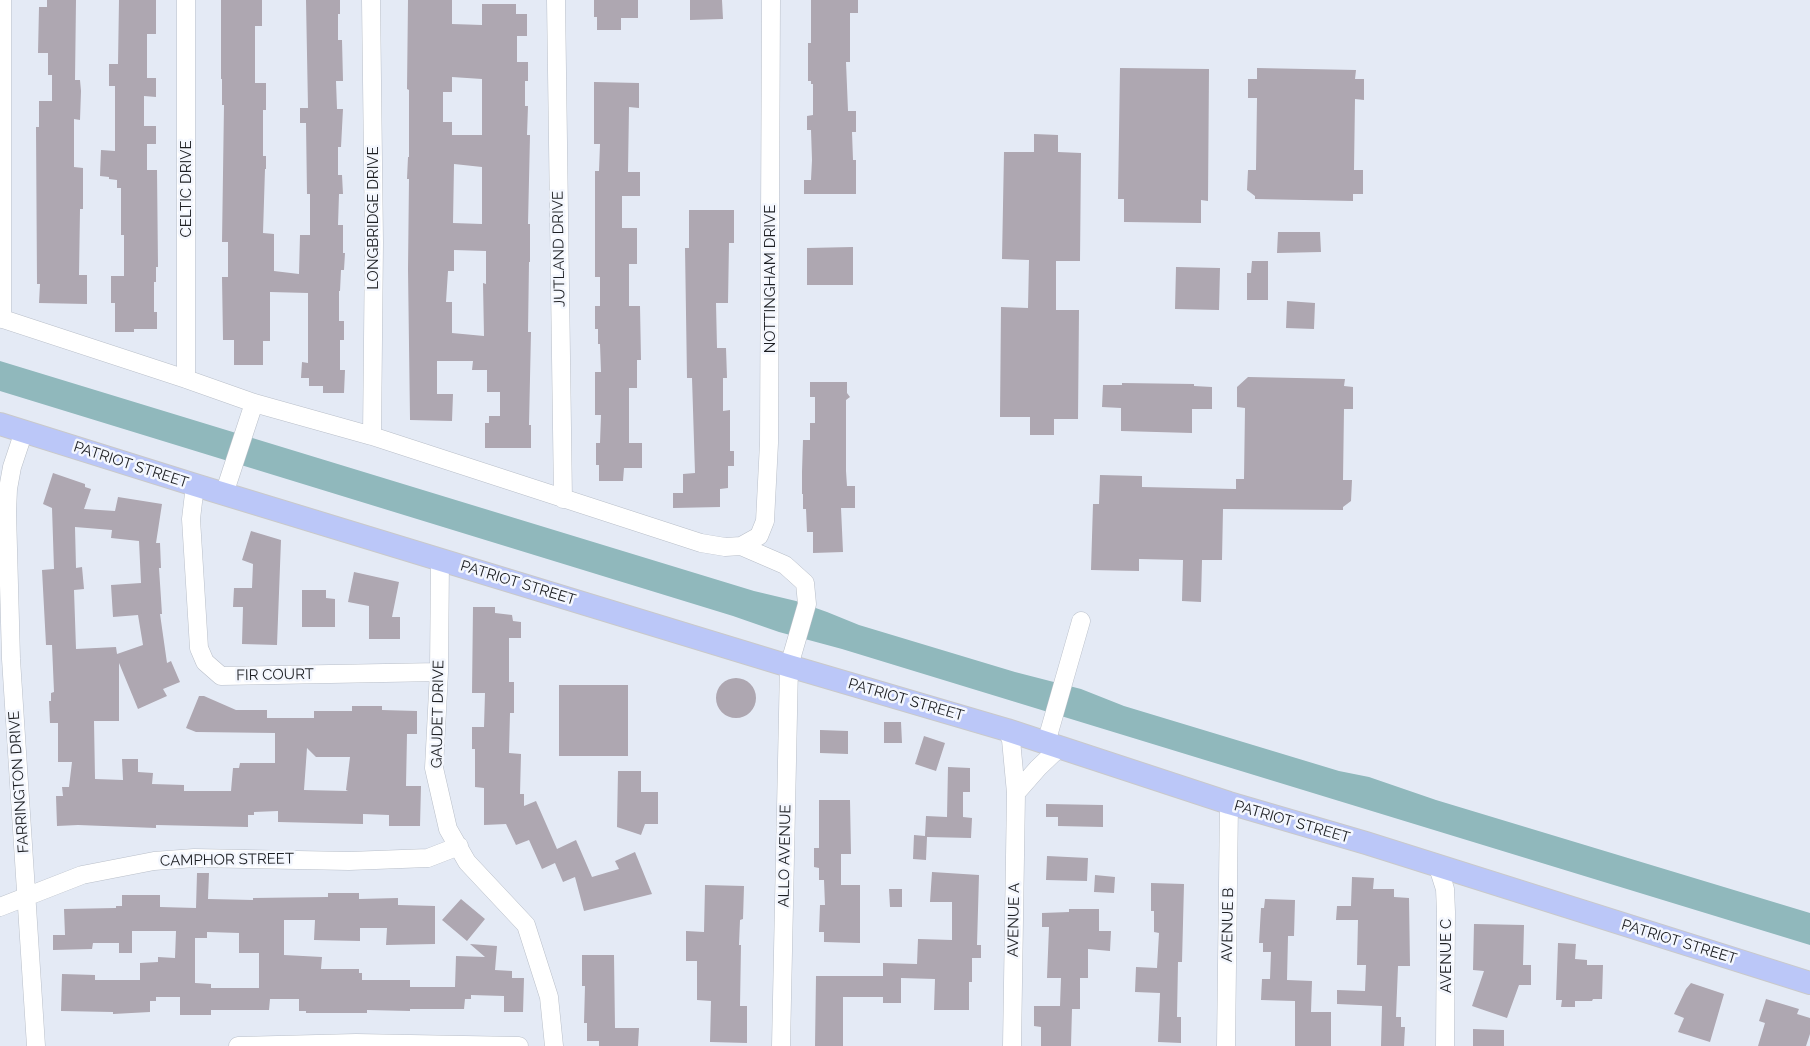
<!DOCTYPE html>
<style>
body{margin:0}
canvas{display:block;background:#e4eaf5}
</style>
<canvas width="1810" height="1046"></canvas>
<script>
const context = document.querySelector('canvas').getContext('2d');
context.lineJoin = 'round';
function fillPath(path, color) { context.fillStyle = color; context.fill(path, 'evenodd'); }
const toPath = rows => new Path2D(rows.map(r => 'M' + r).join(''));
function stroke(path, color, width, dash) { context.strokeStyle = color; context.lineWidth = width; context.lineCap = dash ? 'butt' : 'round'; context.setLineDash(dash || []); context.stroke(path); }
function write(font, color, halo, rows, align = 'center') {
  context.font = font + ' Raleway,sans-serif'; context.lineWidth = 5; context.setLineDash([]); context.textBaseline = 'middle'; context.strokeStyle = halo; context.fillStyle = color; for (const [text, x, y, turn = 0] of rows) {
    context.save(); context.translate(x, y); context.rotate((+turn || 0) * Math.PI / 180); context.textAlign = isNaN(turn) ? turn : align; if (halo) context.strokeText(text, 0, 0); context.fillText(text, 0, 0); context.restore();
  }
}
fillPath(toPath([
 [0,361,754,591,796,601,827,612,859,625,1015,672,1081,689,1124,706,1339,771,1369,777,1436,800,1810,913,1810,945,842,649,779,632,733,616,0,391]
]), '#90b8bc');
fillPath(toPath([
 [47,0,76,0,75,80,80,80,81,91,80,120,74,119,74,167,83,168,83,209,80,209,79,275,87,275,87,304,39,303,40,284,37,284,36,127,39,127,39,101,52,101,52,75,48,75,48,53,38,53,39,7,47,7],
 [119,0,156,0,156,34,147,34,147,78,156,78,156,97,144,96,144,126,156,126,156,144,147,144,147,170,157,170,158,267,156,267,156,282,154,282,154,312,157,312,157,329,134,329,134,332,115,332,115,303,111,303,111,276,124,276,124,235,121,235,121,188,117,188,117,180,109,179,109,177,100,176,101,150,115,151,115,86,109,86,109,64,118,64],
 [221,0,262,0,262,26,255,26,255,83,266,83,266,110,263,110,263,156,266,156,266,169,265,169,263,233,274,234,274,271,299,274,300,235,310,235,310,194,307,194,306,123,300,123,300,108,308,108,306,0,340,0,340,14,338,14,338,40,342,40,343,81,336,81,337,109,343,109,341,147,338,147,338,175,342,175,343,194,339,194,338,225,343,225,343,253,345,253,344,270,341,270,340,291,339,291,339,321,344,321,344,340,340,340,340,370,345,370,344,393,323,393,323,386,309,386,309,378,301,378,302,362,308,363,308,293,270,292,270,341,263,341,263,365,234,365,234,340,223,340,222,277,228,277,228,242,222,242,224,105,222,105,222,79,221,79],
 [408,0,452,0,452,24,482,25,482,4,516,4,516,14,527,14,527,36,517,36,517,62,528,62,528,81,525,81,525,106,528,106,527,135,530,135,528,224,530,224,530,262,529,262,528,332,531,332,529,425,531,425,531,448,485,448,485,423,489,423,489,416,500,416,500,392,487,392,487,370,472,370,473,361,437,361,437,394,453,394,452,421,410,420,408,269,409,179,407,179,408,157,409,157,409,90,407,89],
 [452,77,482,79,482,135,452,135,452,122,443,122,443,92,452,92],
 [454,164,482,167,482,224,453,223],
 [454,250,486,251,486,284,483,283,484,336,452,333,452,302,446,302,448,271,454,271],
 [594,0,638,0,638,18,621,18,621,30,597,30,597,17,594,17],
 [690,0,722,0,723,19,690,20],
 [811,0,858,0,858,13,850,13,850,62,846,62,848,111,856,111,856,132,852,132,853,160,856,160,856,194,804,194,804,180,811,180,812,160,811,130,807,130,807,116,813,115,813,84,811,84,811,81,808,81,808,43,811,43],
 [1120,68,1209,69,1208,201,1201,200,1201,223,1124,222,1124,199,1118,199],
 [1257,68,1356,70,1355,79,1364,79,1364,100,1355,99,1354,170,1363,170,1363,194,1353,194,1353,201,1255,199,1255,196,1247,190,1248,170,1256,170,1257,98,1248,98,1248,79,1257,79],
 [594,82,639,83,639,108,629,107,628,172,640,172,640,196,622,196,622,228,637,228,637,264,629,264,629,306,640,306,641,360,637,360,637,388,629,388,629,443,642,443,642,468,624,468,623,481,599,481,599,465,596,465,596,443,600,443,601,415,595,415,595,372,601,372,600,344,598,344,598,329,595,329,595,306,600,306,600,277,595,277,595,171,599,171,600,144,594,144],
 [1034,134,1058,135,1058,152,1081,153,1080,261,1056,261,1056,310,1079,310,1078,419,1054,419,1054,435,1030,435,1030,417,1000,417,1001,307,1028,308,1029,260,1002,259,1004,152,1034,152],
 [689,210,734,210,734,243,729,243,728,303,716,303,717,348,726,348,727,378,723,378,723,411,730,410,730,451,734,451,734,466,728,466,728,488,720,489,720,507,673,508,673,493,683,493,683,474,695,473,692,378,687,378,685,248,689,248],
 [1278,232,1320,232,1321,252,1277,253],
 [853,247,853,285,807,285,807,248],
 [1252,261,1268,261,1268,300,1247,300,1247,273,1251,273],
 [1176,267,1220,268,1219,310,1175,309],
 [1287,301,1315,303,1314,329,1286,328],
 [1248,377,1345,379,1344,386,1353,387,1353,409,1344,409,1343,480,1352,480,1351,501,1343,507,1343,510,1223,509,1222,560,1202,560,1201,602,1182,601,1183,560,1139,559,1139,571,1091,570,1093,504,1099,504,1100,475,1142,476,1142,487,1236,489,1236,479,1244,479,1245,408,1237,407,1237,387],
 [810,382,847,382,847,393,850,397,846,400,846,471,847,486,855,486,855,508,841,508,843,552,813,553,813,532,807,532,806,509,803,509,803,494,802,494,802,472,803,440,810,440,810,423,815,423,815,397,810,397],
 [1122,383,1194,384,1194,386,1212,387,1212,409,1192,409,1192,433,1121,431,1121,408,1102,407,1103,385,1122,385],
 [53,473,85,484,85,487,91,489,84,509,115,511,118,497,162,504,156,543,160,543,161,568,159,568,162,614,160,614,167,663,171,661,180,682,163,689,167,696,138,709,119,663,119,721,94,721,95,779,123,780,122,759,138,759,138,772,153,773,152,784,184,785,184,791,231,791,233,768,239,768,240,763,275,763,275,733,196,732,186,728,199,696,204,696,236,710,267,710,267,718,314,718,314,711,352,711,352,706,382,706,382,710,417,711,417,734,407,734,406,786,421,786,420,826,389,826,389,815,363,814,363,824,278,822,278,811,254,812,254,815,248,815,248,827,156,825,156,828,78,825,57,826,56,796,63,796,62,787,69,787,72,762,58,762,58,723,50,723,49,701,51,701,51,693,54,692,52,645,46,645,42,570,54,569,52,508,43,504],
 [75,527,112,530,111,538,139,541,141,583,111,585,113,617,138,615,143,645,117,654,116,647,76,649,74,590,84,589,82,567,76,568],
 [307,748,316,757,350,757,346,790,348,791,304,790],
 [251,531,281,540,277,645,242,644,243,607,233,607,234,588,252,588,253,564,242,560],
 [354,572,399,582,392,617,400,617,400,639,369,639,369,606,348,602],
 [302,590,326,590,326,598,335,599,335,627,302,627],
 [473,607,495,607,495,613,512,615,513,621,521,622,521,638,509,638,509,682,514,682,514,713,510,713,509,753,521,754,520,794,524,794,524,806,536,801,557,849,576,840,592,877,619,869,615,861,635,852,652,894,584,911,575,877,563,882,555,863,542,869,529,840,516,845,506,824,484,825,484,788,475,787,475,749,472,749,472,727,484,727,485,693,472,693],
 '716 698a20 20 0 1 1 40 0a20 20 0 1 1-40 0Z',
 [559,685,628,685,628,756,559,756],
 [884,722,901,722,902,743,884,743],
 [820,730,848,731,848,754,820,753],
 [924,736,945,743,936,771,915,764],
 [948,767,970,768,970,792,963,792,963,817,972,818,971,838,927,837,926,860,913,859,914,835,925,836,926,816,947,817],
 [618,771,641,771,641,792,658,792,658,824,645,824,641,835,617,827],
 [819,800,850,800,851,854,841,854,841,885,860,885,860,943,824,942,824,932,819,932,820,905,825,905,824,880,819,880,819,868,814,867,814,848,819,848],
 [1046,804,1103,805,1103,827,1058,826,1058,817,1046,817],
 [1047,856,1088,858,1087,881,1046,880],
 [932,872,979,875,977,945,981,945,981,958,972,958,972,982,969,982,969,1010,934,1010,935,979,901,978,901,1003,883,1003,883,997,843,997,843,1046,815,1046,816,976,883,976,883,963,917,964,918,939,952,940,952,902,930,902],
 [197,873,209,873,208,899,253,900,253,898,328,897,328,893,359,893,359,899,398,898,398,905,435,906,435,944,386,945,387,928,360,928,360,941,314,940,315,920,284,920,284,955,322,957,321,969,359,969,359,973,362,973,362,980,410,980,410,987,455,987,456,956,485,957,470,944,497,946,495,970,512,971,512,978,524,978,523,1012,504,1012,504,996,471,995,471,999,465,999,464,1009,410,1009,410,1011,367,1010,367,1013,306,1013,306,1011,299,1011,299,999,270,999,269,1010,211,1010,211,1015,180,1015,180,997,156,997,156,1001,150,1001,150,1012,113,1014,113,1012,61,1011,62,974,95,975,95,980,140,980,140,963,158,962,158,957,175,958,176,931,132,931,132,953,119,953,119,943,93,943,92,949,53,950,53,935,65,935,64,909,116,908,116,906,122,906,122,895,160,895,160,907,196,908],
 [207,932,239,933,239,953,259,953,259,988,211,988,211,984,195,983,195,938,207,938],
 [1095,875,1115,877,1114,893,1094,892],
 [1352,877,1374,878,1373,889,1394,889,1394,897,1409,898,1410,966,1398,966,1396,1017,1401,1017,1401,1027,1405,1027,1404,1046,1381,1046,1382,1006,1337,1004,1337,990,1365,991,1366,965,1357,965,1358,920,1336,920,1337,906,1351,906],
 [1151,883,1184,884,1182,962,1178,962,1177,1017,1181,1017,1181,1043,1158,1042,1160,993,1135,992,1136,967,1157,968,1159,933,1154,932,1154,911,1151,911],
 [705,885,744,886,743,919,740,920,739,945,741,945,740,1006,747,1006,747,1043,710,1042,711,1001,697,1000,697,961,686,961,686,931,704,932],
 [889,889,902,889,902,907,890,907],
 [461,899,485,919,467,941,442,920],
 [1265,899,1295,900,1294,936,1288,936,1287,980,1312,981,1311,1012,1331,1012,1331,1046,1295,1046,1295,1001,1261,1000,1262,979,1270,979,1271,952,1263,952,1263,943,1259,943,1261,908,1264,908],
 [1069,909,1099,909,1099,931,1111,931,1110,951,1088,949,1088,978,1080,978,1080,1009,1072,1009,1071,1046,1041,1046,1041,1027,1034,1026,1034,1006,1060,1006,1061,978,1047,978,1049,927,1042,927,1042,913,1069,912],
 [1474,924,1524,925,1523,965,1531,965,1531,985,1519,985,1507,1018,1472,1006,1484,971,1473,970],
 [1558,943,1576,944,1575,959,1587,960,1587,965,1603,965,1602,999,1593,999,1592,1001,1575,1001,1575,1007,1561,1007,1562,1000,1556,1000],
 [582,955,614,955,615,1028,639,1028,638,1046,599,1046,599,1041,587,1041,587,1023,584,1023,585,986,582,986],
 [1691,983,1724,994,1710,1042,1678,1032,1684,1018,1674,1014,1686,989],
 [1766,999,1799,1009,1797,1014,1810,1018,1810,1034,1806,1046,1758,1046,1765,1023,1759,1021],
 [1473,1029,1504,1030,1504,1046,1473,1046]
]), '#aea7b1');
const minor = toPath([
 [2,0,2,319],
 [186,0,186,379],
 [371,0,374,242,372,436],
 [556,0,563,499],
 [0,318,186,379,254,403,372,436,701,543,725,547,741,546,759,536,765,521,769,443,771,0],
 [24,431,12,467,8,489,7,512,11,659,36,1046],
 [195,485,191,519,199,648,205,662,221,676,439,672],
 [224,494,254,403],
 [741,546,785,565,805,583,807,604,789,666,781,1046],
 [440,559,439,672,434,768,448,829,467,862,526,925,549,997,554,1046],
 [1007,730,1011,740,1016,793,1012,1046],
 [1046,743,1081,621],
 [1016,793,1038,768,1060,747],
 [1438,867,1445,889,1446,912,1445,1046],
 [0,907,82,875,154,861,194,858,349,861,428,858,459,846],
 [238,1046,356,1043,519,1046],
 [1226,1046,1229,803]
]);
const major = toPath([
 [0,424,195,485,789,666,1007,730,1229,803,1366,843,1810,983]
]);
stroke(minor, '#b9bfc9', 19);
stroke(major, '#c9c9ca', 24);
stroke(minor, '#fff', 18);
stroke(major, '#bbc7f8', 22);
write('15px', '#1c1e22', '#f4f7fe', [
 ["CELTIC DRIVE",186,189,-90],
 ["LONGBRIDGE DRIVE",373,218,-90],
 ["JUTLAND DRIVE",559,249,-91],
 ["NOTTINGHAM DRIVE",770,279,-90],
 ["PATRIOT STREET",131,465,18],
 ["PATRIOT STREET",518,583,17],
 ["FIR COURT",275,675,-1],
 ["PATRIOT STREET",906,700,16],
 ["GAUDET DRIVE",438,714,-89],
 ["FARRINGTON DRIVE",19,782,-94],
 ["PATRIOT STREET",1292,822,16],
 ["ALLO AVENUE",785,856,-89],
 ["CAMPHOR STREET",227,860,-1],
 ["AVENUE A",1014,920,-89],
 ["AVENUE B",1228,925,-89],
 ["PATRIOT STREET",1679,942,17],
 ["AVENUE C",1446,956,-90]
]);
</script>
